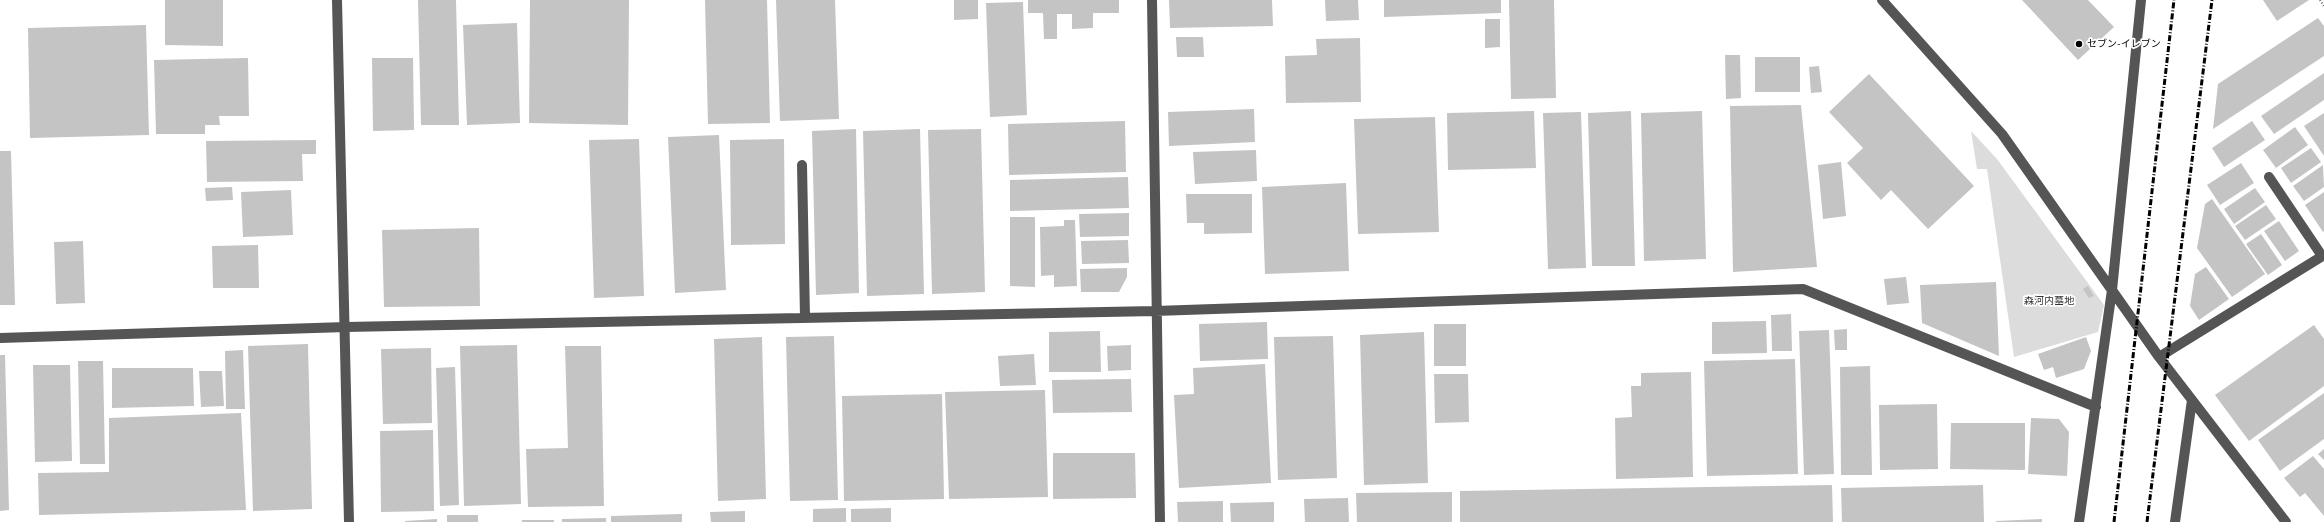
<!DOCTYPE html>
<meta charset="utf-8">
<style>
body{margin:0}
canvas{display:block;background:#fff}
</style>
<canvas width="2324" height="522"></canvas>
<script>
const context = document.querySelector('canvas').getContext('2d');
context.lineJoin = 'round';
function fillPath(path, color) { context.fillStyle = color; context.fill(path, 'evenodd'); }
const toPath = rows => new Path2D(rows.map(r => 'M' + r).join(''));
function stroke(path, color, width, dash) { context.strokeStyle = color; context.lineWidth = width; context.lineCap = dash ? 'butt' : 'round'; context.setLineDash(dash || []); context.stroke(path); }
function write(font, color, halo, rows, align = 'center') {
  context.font = font + ' Lato,"Noto Sans JP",sans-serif'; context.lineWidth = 3.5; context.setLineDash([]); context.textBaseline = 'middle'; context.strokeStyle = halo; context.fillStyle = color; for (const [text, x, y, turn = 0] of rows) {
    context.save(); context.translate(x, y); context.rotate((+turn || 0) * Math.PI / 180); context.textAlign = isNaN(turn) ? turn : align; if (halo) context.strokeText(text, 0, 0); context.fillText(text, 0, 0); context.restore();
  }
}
fillPath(toPath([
 [1971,131,1997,159,2104,305,2098,332,2014,357,1987,169,1977,169]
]), '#dcdcdc');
fillPath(toPath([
 [165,0,223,0,223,46,165,45],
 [418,0,456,0,459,125,421,125],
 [530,0,629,0,628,125,529,123],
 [705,0,767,0,770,123,708,124],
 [776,0,835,0,839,119,780,121],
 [954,0,978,0,978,19,954,20],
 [1028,0,1119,0,1119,13,1093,13,1093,28,1072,29,1072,14,1057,14,1057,39,1044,39,1043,13,1028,13],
 [1169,0,1272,0,1273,26,1170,28],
 [1325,0,1358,0,1359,20,1326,21],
 [1384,0,1501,0,1501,13,1384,17],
 [1509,0,1554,0,1556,98,1511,99],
 [2022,0,2088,0,2114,27,2078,60],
 [2263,0,2309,0,2277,21],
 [1023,2,1027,115,990,117,986,3],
 [2318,18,2324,26,2324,56,2213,129,2218,84],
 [1485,19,1500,19,1500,47,1485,48],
 [517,23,520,123,467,125,463,25],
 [146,25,149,135,30,138,28,28],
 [1176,37,1203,37,1204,57,1177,57],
 [1360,38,1361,102,1286,103,1285,56,1317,55,1316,39],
 [1725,55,1740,55,1741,98,1726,99],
 [1755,57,1800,57,1800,92,1755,92],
 [248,58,249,116,219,116,220,125,205,125,205,134,156,134,154,60],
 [372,58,413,58,414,130,373,131],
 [1819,66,1822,92,1811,93,1809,67],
 [2324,73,2324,100,2274,134,2261,116],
 [1869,74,1974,186,1928,229,1891,190,1881,200,1847,163,1863,148,1829,112],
 [1801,105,1817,267,1733,272,1730,106],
 [1254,109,1255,142,1169,146,1168,112],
 [1534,111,1536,168,1448,170,1447,113],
 [1631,111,1635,266,1592,266,1588,113],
 [1702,111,1706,259,1644,261,1641,113],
 [1581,112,1586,268,1548,269,1543,113],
 [2324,113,2324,156,2304,126],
 [1435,117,1439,232,1358,234,1354,119],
 [1125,121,1126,172,1009,175,1008,124],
 [2252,121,2265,140,2224,167,2212,148],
 [2295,127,2308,145,2276,168,2263,150],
 [856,129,859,293,816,295,812,131],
 [920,129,924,294,867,296,863,131],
 [981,129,985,292,932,294,928,130],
 [719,135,726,290,675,293,668,137],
 [639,139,644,296,594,298,589,140],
 [784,139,785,244,731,245,730,140],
 [316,140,316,154,302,154,303,181,207,182,206,141],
 [2311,148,2321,162,2291,183,2281,168],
 [1256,150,1257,181,1195,184,1193,152],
 [0,151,11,151,15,305,0,305],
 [1841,162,1846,216,1823,219,1818,165],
 [2241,163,2254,183,2220,205,2207,185],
 [2323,165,2324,187,2304,201,2293,186],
 [1128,177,1129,208,1010,211,1010,180],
 [1346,183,1349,271,1265,274,1262,187],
 [232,187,233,200,206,201,205,188],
 [2255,188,2265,202,2234,224,2224,209],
 [291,190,293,235,243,237,241,192],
 [2324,192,2324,231,2323,232,2305,205],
 [1186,194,1252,194,1252,233,1204,234,1204,223,1187,223],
 [2212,199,2265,274,2232,297,2197,248,2205,204],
 [2266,205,2276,219,2245,240,2235,226],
 [1129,213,1129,236,1080,237,1079,214],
 [1010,217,1035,217,1035,287,1010,286],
 [1064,220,1075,220,1077,286,1054,287,1054,275,1041,276,1040,227,1064,226],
 [2279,221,2299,251,2285,261,2264,231],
 [479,228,480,306,384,307,382,230],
 [2261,234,2282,265,2268,275,2246,244],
 [1128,240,1129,263,1082,264,1081,241],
 [83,241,85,303,56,304,54,242],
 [258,245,259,288,213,288,212,246],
 [2206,267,2229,299,2199,320,2190,306,2195,274],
 [1127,268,1127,277,1119,292,1081,292,1080,269],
 [1906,277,1909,303,1887,305,1884,279],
 [1996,282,1999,356,1922,323,1920,285],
 [2088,286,2094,296,2089,298,2083,289],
 [1791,314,1792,351,1772,351,1771,315],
 [1766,321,1767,353,1712,354,1712,322],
 [1267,322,1268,359,1200,361,1199,324],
 [1434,324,1466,324,1466,366,1434,366],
 [2314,325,2324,339,2324,386,2249,441,2215,395],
 [1847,329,1847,350,1835,350,1834,330],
 [1829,330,1834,474,1804,475,1799,331],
 [1100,331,1101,372,1049,372,1049,332],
 [1424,332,1428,483,1364,485,1360,335],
 [834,336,838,500,790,501,786,337],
 [1333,336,1337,478,1278,480,1274,337],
 [762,337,766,499,718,501,714,339],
 [2086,337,2091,351,2084,369,2056,378,2053,367,2044,370,2038,354],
 [308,344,312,509,253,511,248,346],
 [517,345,521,504,464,506,460,346],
 [1131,345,1131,370,1108,371,1107,346],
 [565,346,601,346,604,506,528,507,526,449,568,448],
 [431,348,432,423,383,424,381,349],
 [243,350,245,409,226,409,225,351],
 [1034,354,1036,385,1000,386,998,356],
 [0,355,5,355,9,510,0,511],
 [1795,359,1798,474,1707,476,1704,361],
 [78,361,103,361,105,464,80,464],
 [1265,364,1271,483,1179,488,1174,395,1194,394,1193,368],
 [33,365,70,365,72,461,35,462],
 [1870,366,1872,475,1841,475,1840,367],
 [455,367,459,505,440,506,436,368],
 [112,368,193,368,194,406,112,408],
 [199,371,222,371,224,406,201,407],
 [1691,372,1693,477,1616,479,1615,418,1632,417,1631,386,1641,386,1641,373],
 [1434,374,1468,374,1469,422,1435,423],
 [1131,379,1132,412,1053,413,1052,380],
 [1045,390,1048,497,949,499,945,392],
 [2324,393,2324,439,2280,471,2258,440],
 [942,394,944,499,844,501,842,396],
 [1937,404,1938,469,1880,470,1879,405],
 [241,413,246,510,39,515,38,473,109,472,109,418],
 [2031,418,2059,419,2069,432,2067,476,2028,474],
 [1951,423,2025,423,2025,470,1950,469],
 [433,430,434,511,381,512,380,431],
 [2324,449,2324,460,2318,454],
 [1053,453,1135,453,1136,498,1053,499],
 [2313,456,2324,469,2324,516,2305,493,2300,497,2284,478],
 [1832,485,1833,522,1460,522,1460,491],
 [1983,485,1984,522,1842,522,1841,488],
 [1452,492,1452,522,1357,522,1356,493],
 [1348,498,1349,522,1305,522,1304,499],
 [1223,501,1223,522,1178,522,1177,502],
 [1274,502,1274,522,1231,522,1230,503],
 [846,508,846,522,813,522,813,509],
 [891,508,891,522,851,522,851,509],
 [745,511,745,522,711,522,710,512],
 [682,514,682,522,611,522,611,516],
 [447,515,478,515,478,522,447,522],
 [606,518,606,522,562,522,562,519],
 [437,519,437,522,405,522,405,521],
 [2042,519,2042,522,1996,522,1996,521],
 [522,520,554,520,554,522,522,522]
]), '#c4c4c4');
stroke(toPath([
 [2320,0,2324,6]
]), '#777', 2.5, [1, 2]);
stroke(toPath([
 [337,0,349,522],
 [1152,0,1160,522],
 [1882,0,2002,134,2159,357,2286,522],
 [802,165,805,317],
 [2269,177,2322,256],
 [0,338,346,327,1155,311,1803,289,2096,407],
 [2159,357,2324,255],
 [2079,522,2112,290,2141,0],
 [2175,522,2192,400]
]), '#555', 10);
stroke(toPath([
 [2114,522,2174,0],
 [2147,522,2212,0]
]), '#000', 3, [6, 2, 1, 2]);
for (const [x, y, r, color] of [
 [2079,44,4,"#000"]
]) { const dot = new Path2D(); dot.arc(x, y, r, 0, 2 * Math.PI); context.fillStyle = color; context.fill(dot); stroke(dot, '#fff', 1.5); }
write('10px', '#000', '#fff', [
 ["セブン-イレブン",2087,44]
], 'left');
write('10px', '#333', '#fff', [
 ["森河内墓地",2049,301]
]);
</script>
